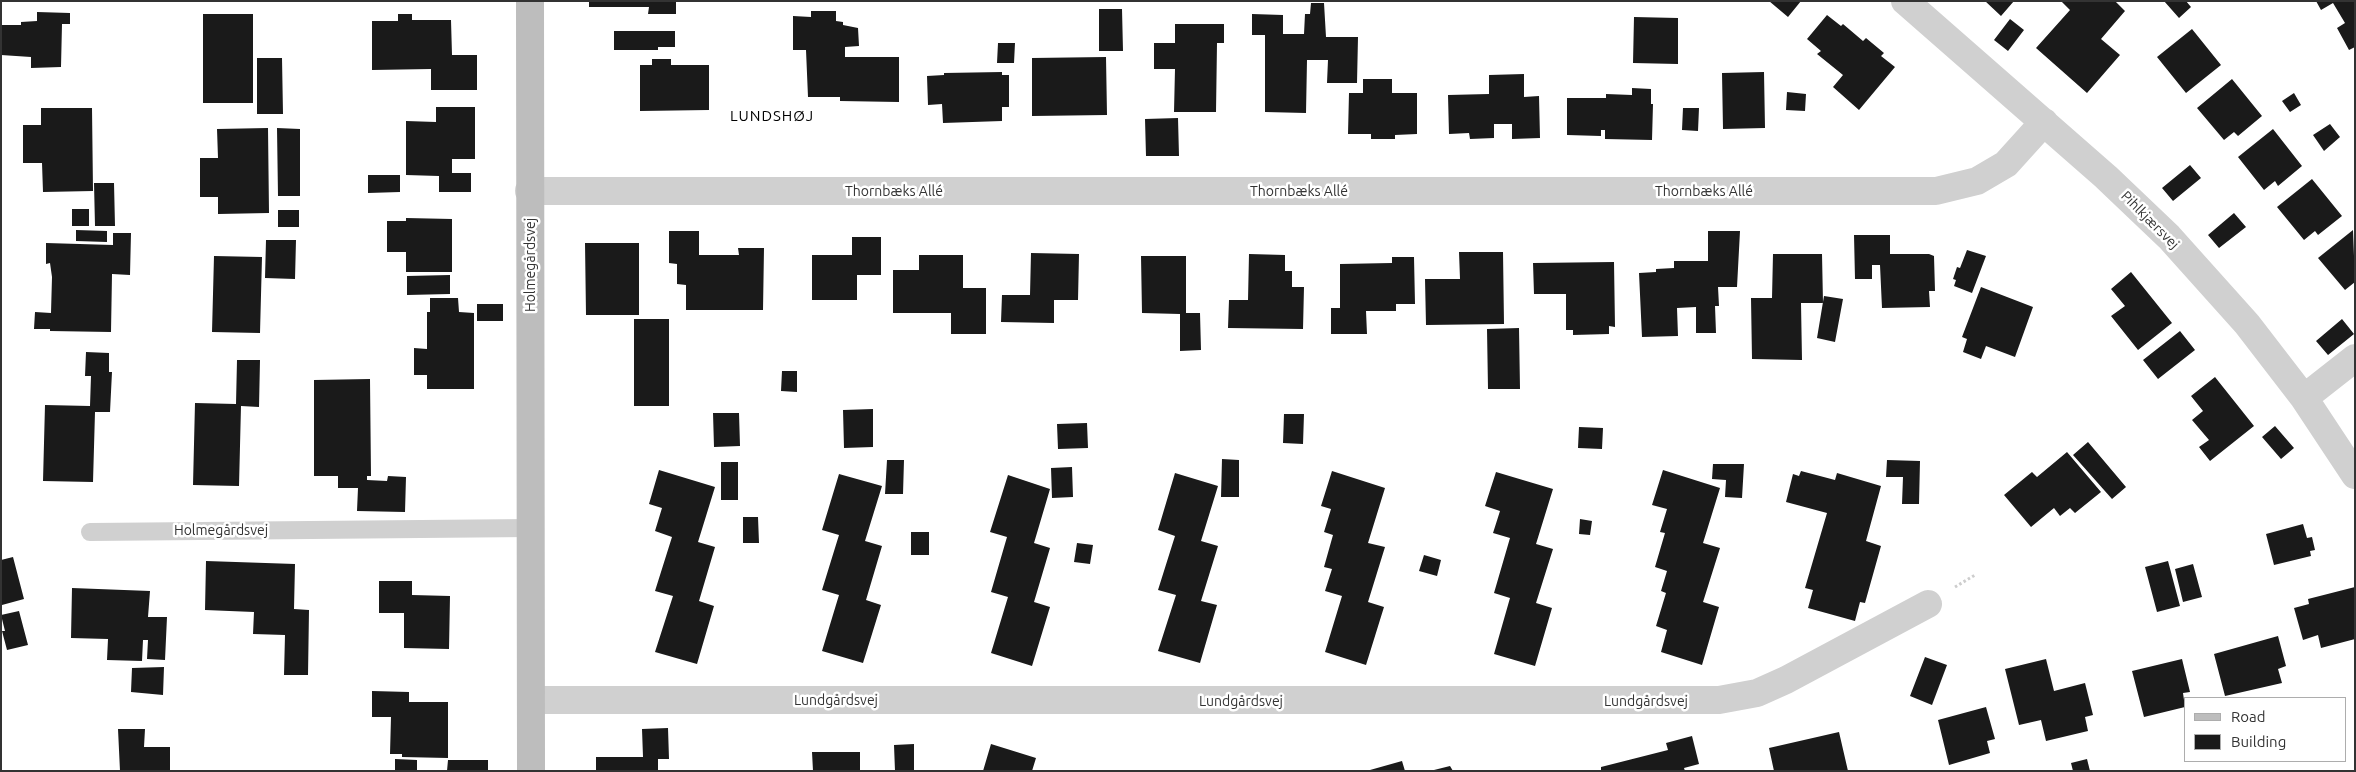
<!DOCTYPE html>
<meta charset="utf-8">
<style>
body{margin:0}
#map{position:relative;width:2356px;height:772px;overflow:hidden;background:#fff;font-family:Ubuntu,sans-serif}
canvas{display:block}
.frame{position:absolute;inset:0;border:2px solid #333;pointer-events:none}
.legend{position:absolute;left:2184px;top:697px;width:162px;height:65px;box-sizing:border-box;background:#fff;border:1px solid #adadad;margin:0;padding:6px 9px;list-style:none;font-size:15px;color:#333}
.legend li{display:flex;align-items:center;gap:10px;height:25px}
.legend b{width:25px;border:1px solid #adadad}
</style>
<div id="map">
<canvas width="2356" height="772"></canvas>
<div class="frame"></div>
<ul class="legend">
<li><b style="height:6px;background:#bdbdbd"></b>Road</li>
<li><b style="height:14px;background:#1a1a1a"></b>Building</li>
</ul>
</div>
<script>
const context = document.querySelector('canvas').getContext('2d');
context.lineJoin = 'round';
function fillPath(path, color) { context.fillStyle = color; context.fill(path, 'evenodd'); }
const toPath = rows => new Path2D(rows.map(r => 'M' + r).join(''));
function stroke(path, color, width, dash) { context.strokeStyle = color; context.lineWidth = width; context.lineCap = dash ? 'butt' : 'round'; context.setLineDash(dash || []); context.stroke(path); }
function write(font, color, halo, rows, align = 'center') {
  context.font = font + ' Ubuntu,sans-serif'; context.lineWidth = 5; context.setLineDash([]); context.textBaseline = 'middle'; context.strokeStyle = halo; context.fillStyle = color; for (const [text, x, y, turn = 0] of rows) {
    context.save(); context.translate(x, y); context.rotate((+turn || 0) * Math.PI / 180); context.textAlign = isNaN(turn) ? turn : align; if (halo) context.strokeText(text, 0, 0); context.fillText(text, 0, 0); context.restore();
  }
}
fillPath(toPath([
 [589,1,676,1,676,14,648,14,649,7,589,7],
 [1769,1,1801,1,1788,17],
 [1985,1,2014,1,2001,16],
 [2061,1,2115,1,2125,11,2101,39,2120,55,2087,93,2036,48,2070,10],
 [2164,1,2186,1,2191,7,2179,18],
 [2316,1,2355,1,2355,47,2349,50,2337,28,2345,23,2333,3,2321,10],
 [1311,3,1324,3,1326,37,1358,37,1357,83,1327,83,1328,60,1307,60,1306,113,1265,112,1265,35,1252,35,1252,14,1283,15,1283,34,1304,34,1305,14,1310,14],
 [1099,9,1122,9,1123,51,1099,51],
 [811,11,836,11,836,21,843,22,843,25,858,28,859,46,845,47,845,57,899,57,899,102,840,101,840,97,808,97,806,50,793,50,793,16,811,17],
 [37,12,70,13,70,24,62,24,61,67,31,68,31,57,1,55,1,25,21,25,21,22,37,21],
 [203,14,253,14,253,103,203,103],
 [398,14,412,14,412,20,451,20,452,55,477,55,477,90,431,90,431,69,372,70,372,21,398,21],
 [1827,15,1841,26,1843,24,1863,41,1866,38,1884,53,1881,56,1895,67,1859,110,1833,87,1843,75,1817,54,1821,51,1807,39],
 [1634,17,1678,18,1678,64,1633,63],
 [2010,19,2024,30,2008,51,1994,40],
 [1175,24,1224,24,1224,43,1217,43,1216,112,1174,112,1175,69,1154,69,1154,43,1175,43],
 [2192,29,2221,65,2186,93,2157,57],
 [614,31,675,31,675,47,658,47,658,50,614,50],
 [998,43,1015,43,1014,63,997,63],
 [1106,57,1107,115,1032,116,1032,58],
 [257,58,282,58,283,114,257,114],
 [652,59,671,59,671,65,709,65,709,110,640,111,640,65,652,65],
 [1002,72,1002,75,1009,75,1009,107,1002,107,1002,121,943,123,942,104,928,105,927,76,944,75,944,73],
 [1764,72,1765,128,1723,129,1722,73],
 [1524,74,1524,97,1539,96,1540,138,1512,139,1512,124,1494,124,1494,138,1470,139,1469,133,1449,134,1448,95,1489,94,1489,75],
 [1363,79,1392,79,1392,93,1417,93,1417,134,1395,135,1395,139,1371,139,1371,134,1348,134,1349,93,1363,93],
 [2232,79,2262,116,2238,136,2234,132,2224,140,2197,108],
 [1632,88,1651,89,1651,104,1653,104,1652,140,1605,139,1605,130,1601,130,1601,136,1567,135,1567,98,1606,98,1606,94,1632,95],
 [1787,92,1806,94,1805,111,1786,110],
 [2294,93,2301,105,2290,112,2282,101],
 [436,107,475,107,475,159,452,159,452,173,471,173,471,192,439,192,439,176,406,175,406,121,436,122],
 [41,108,92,108,93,191,43,192,42,163,23,163,23,125,41,125],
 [1683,108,1699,108,1698,131,1682,130],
 [1178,118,1179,156,1146,156,1145,119],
 [2330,124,2340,137,2324,151,2313,135],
 [268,128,269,213,218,214,218,197,200,197,200,158,218,158,217,129],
 [277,128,300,129,300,196,278,196],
 [2273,129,2302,166,2278,186,2275,181,2264,190,2238,157],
 [2190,165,2201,178,2173,201,2162,188],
 [368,175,400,175,400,192,368,193],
 [2312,179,2342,216,2318,235,2315,231,2304,240,2277,207],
 [94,183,114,183,115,226,95,226],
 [72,209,89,209,89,226,72,226],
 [278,210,299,210,299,227,278,227],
 [2234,213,2246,227,2219,248,2208,235],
 [406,218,452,219,452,272,406,272,406,252,387,252,387,221,406,221],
 [76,230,107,231,107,242,76,241],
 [2353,230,2355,282,2345,290,2318,258],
 [669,231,699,231,699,255,739,255,738,248,764,248,763,310,686,310,686,285,677,284,677,264,669,263],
 [1708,231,1740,231,1737,287,1718,287,1719,306,1715,306,1716,333,1696,333,1696,307,1677,308,1678,336,1642,337,1639,273,1656,272,1656,269,1674,268,1674,261,1708,261],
 [113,233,131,233,130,275,112,274,111,332,50,331,50,329,34,329,35,312,51,313,52,277,50,263,46,264,46,243,113,245],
 [1854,235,1890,235,1890,254,1929,254,1934,256,1935,291,1929,291,1930,307,1882,308,1880,265,1872,265,1872,279,1855,279],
 [852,237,881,237,881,275,857,275,857,300,812,300,812,255,852,255],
 [266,240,296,240,295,279,265,278],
 [585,243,639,243,639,315,586,315],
 [1967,250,1986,256,1972,293,1954,286,1956,280,1953,279,1957,267,1960,268],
 [1459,252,1503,252,1504,324,1426,325,1425,279,1460,279],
 [1031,253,1079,254,1078,300,1054,300,1054,323,1001,322,1002,295,1030,295],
 [1249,254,1285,255,1285,271,1292,271,1292,287,1304,287,1303,329,1228,328,1229,300,1248,300],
 [1773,254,1822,254,1823,303,1801,303,1802,360,1752,359,1751,298,1772,298],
 [919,255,963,255,963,288,986,288,986,334,951,334,951,313,893,313,893,270,919,270],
 [214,256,262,257,260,333,212,332],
 [1141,256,1186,256,1186,313,1200,313,1201,350,1180,351,1180,314,1142,313],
 [1392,257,1414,257,1415,304,1396,304,1396,311,1366,311,1367,334,1331,334,1331,308,1340,308,1340,264,1392,263],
 [1614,262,1615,327,1609,326,1609,334,1573,335,1573,330,1566,330,1566,294,1534,294,1533,263],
 [2131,272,2172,323,2138,350,2111,316,2125,306,2111,289],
 [450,275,450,294,407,295,407,276],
 [1981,287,2033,307,2015,357,1986,346,1981,359,1963,352,1967,339,1962,337],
 [1824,296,1843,299,1835,342,1817,338],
 [430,298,458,298,459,312,474,313,474,389,427,389,427,375,414,375,414,348,427,349,427,312,430,312],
 [477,304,503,304,503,321,477,321],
 [634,319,669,319,669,406,634,406],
 [2342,319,2354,334,2328,355,2316,341],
 [1519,328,1520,389,1488,389,1487,329],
 [2180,331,2195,350,2158,379,2143,360],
 [86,352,109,353,109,372,112,372,110,412,95,412,93,482,43,481,45,405,90,406,91,376,85,376],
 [237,360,260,360,259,407,241,406,239,486,193,485,195,403,236,404],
 [782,371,797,371,797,392,781,391],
 [2215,377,2254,426,2210,461,2199,447,2209,440,2192,420,2203,411,2191,396],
 [370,379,371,476,367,476,367,480,387,481,388,476,406,477,405,512,357,511,358,488,338,488,338,476,314,476,314,380],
 [873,409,873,447,844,448,843,410],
 [713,413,739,413,740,446,714,447],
 [1284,414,1304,414,1303,444,1283,443],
 [1087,423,1088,448,1058,449,1057,424],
 [2275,426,2294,448,2281,459,2262,437],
 [1579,427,1603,428,1602,449,1578,448],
 [2088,442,2126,487,2112,499,2073,455],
 [2067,452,2101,492,2075,513,2070,508,2060,516,2054,508,2031,527,2004,495,2032,472,2037,477],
 [1222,459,1239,460,1239,497,1221,497],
 [887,460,904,460,903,494,885,494],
 [1887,460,1920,461,1919,504,1902,504,1903,477,1886,477],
 [721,462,738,462,738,500,721,500],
 [1713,464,1744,464,1742,498,1725,497,1726,480,1712,479],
 [1072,467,1073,497,1052,498,1051,468],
 [659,470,715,487,698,542,715,547,699,601,714,606,697,664,655,652,673,596,655,591,672,537,655,531,662,508,649,504],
 [1663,470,1720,488,1703,543,1720,548,1703,602,1719,607,1702,665,1661,652,1667,630,1656,626,1666,593,1661,591,1667,571,1655,567,1665,533,1660,532,1667,509,1652,505],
 [1332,471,1385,488,1368,543,1385,547,1368,602,1384,607,1366,665,1325,652,1342,596,1325,591,1332,569,1324,567,1333,535,1324,532,1331,509,1321,506],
 [1801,471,1835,480,1837,473,1881,486,1866,541,1881,546,1865,603,1860,602,1855,621,1808,608,1813,590,1805,588,1827,513,1786,502,1793,474,1799,476],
 [1496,472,1553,489,1536,544,1553,549,1536,603,1552,608,1535,666,1494,654,1510,598,1494,593,1510,538,1493,533,1500,511,1485,506],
 [1175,473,1218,486,1201,541,1218,546,1201,601,1217,605,1200,663,1158,651,1176,595,1158,590,1175,536,1158,530],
 [839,474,882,486,865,541,882,546,866,600,881,605,863,663,822,651,839,595,822,590,839,535,822,530],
 [1008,475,1050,489,1034,543,1050,548,1034,602,1050,607,1032,666,991,653,1008,597,991,592,1007,537,990,532],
 [743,517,758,517,759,543,743,543],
 [1580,519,1592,521,1590,535,1579,534],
 [2303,524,2307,538,2312,537,2315,550,2310,551,2311,556,2274,565,2266,534],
 [911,532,929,532,929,555,911,555],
 [1077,543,1093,545,1090,564,1074,562],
 [1424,555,1441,560,1437,576,1419,571],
 [13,557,24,599,2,605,1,560],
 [206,561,295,564,294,609,309,610,308,675,284,675,285,635,253,634,254,612,205,610],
 [2168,561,2180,606,2157,612,2145,567],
 [2193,564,2202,597,2183,602,2175,569],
 [379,581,412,581,412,595,450,596,449,649,404,648,404,613,379,613],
 [2355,587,2355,639,2321,648,2318,635,2303,640,2294,608,2309,604,2308,599],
 [72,588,150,591,148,617,167,617,165,660,147,659,148,640,143,640,142,661,107,660,108,639,71,638],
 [19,611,28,645,7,650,2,631,5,631,1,615],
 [2278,636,2286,666,2278,669,2282,683,2225,696,2214,654],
 [1925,657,1947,665,1932,705,1910,696],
 [2046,659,2054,691,2085,683,2093,715,2085,717,2088,731,2046,741,2041,720,2019,725,2005,669],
 [2182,659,2190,692,2183,693,2185,707,2144,717,2132,671],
 [164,667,163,695,131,692,132,668],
 [372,691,409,692,409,702,448,702,448,758,402,757,402,754,390,754,391,717,372,717],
 [1986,707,1995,739,1987,741,1990,753,1949,765,1938,720],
 [668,728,669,759,658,759,658,771,596,771,596,757,643,757,642,729],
 [118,729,145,729,144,747,170,747,170,771,120,771],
 [1839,732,1848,771,1774,771,1769,748],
 [1692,736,1699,764,1684,768,1685,771,1601,771,1601,767,1668,750,1666,743],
 [914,744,914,771,895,771,894,745],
 [991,744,1036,758,1032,771,983,771],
 [812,752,860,752,860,771,813,771],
 [395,759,417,760,417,771,395,771],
 [2087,759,2090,771,2073,771,2071,763],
 [448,760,488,760,488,771,447,771],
 [1402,761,1405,771,1370,771,1370,770],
 [1450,766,1453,771,1434,771,1434,770]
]), '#1a1a1a');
stroke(toPath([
 [1955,587,1975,575]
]), '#cdcdcd', 3, [2.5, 2.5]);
stroke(toPath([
 [90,532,531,528]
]), '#d0d0d0', 18);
stroke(toPath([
 [1905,1,2106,177,2169,237,2247,324,2304,398,2355,475],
 [529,191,1936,191,1977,181,2006,164,2044,122],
 [2304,398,2355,358],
 [532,700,1719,700,1757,693,1786,680,1928,604]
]), '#d0d0d0', 28);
stroke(toPath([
 [530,1,531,771]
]), '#bdbdbd', 28);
write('14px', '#333', '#fff', [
 ["Thornbæks Allé",894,191],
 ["Thornbæks Allé",1299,191],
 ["Thornbæks Allé",1704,191],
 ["Pihlkjærsvej",2150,220,45],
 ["Holmegårdsvej",530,265,-90],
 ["Holmegårdsvej",221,530],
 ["Lundgårdsvej",836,700],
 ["Lundgårdsvej",1241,701],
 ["Lundgårdsvej",1646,701]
]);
context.letterSpacing = '1px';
write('15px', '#000', '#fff', [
 ["LUNDSHØJ",772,116]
]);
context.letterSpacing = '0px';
</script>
